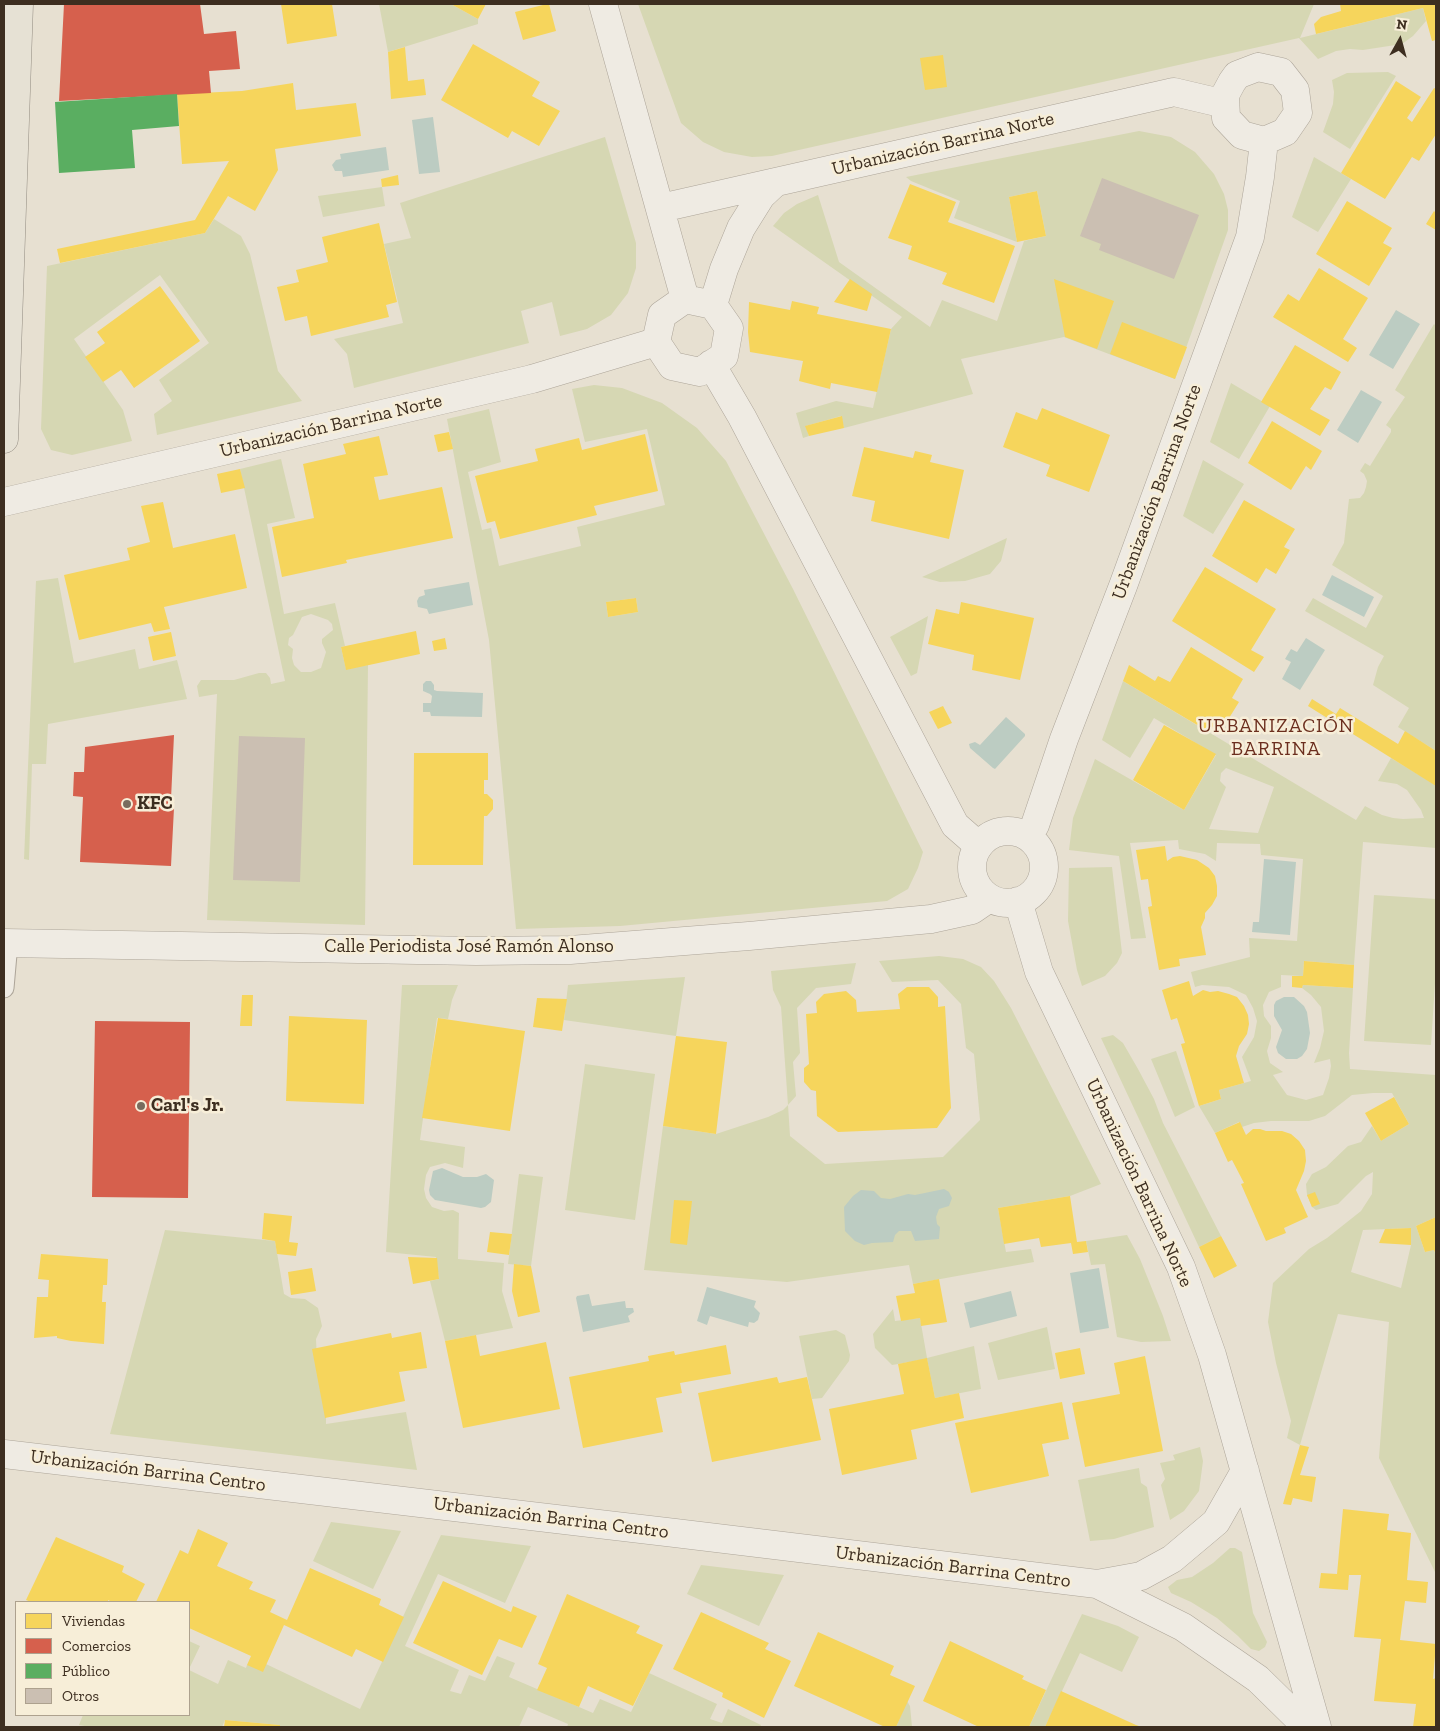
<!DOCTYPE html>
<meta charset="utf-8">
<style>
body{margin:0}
#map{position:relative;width:1440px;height:1731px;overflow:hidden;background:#e7e0d1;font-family:"Zilla Slab",serif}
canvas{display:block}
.frame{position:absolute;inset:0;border:5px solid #3d2e20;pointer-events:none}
.legend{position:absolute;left:15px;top:1601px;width:175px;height:115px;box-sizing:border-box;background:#f7eed8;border:1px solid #ada18e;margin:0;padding:6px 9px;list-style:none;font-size:15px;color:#3d2e20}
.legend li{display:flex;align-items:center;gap:10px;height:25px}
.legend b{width:25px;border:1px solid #ada18e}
.north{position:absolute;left:1375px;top:15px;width:50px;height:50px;-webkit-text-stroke:4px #f7eed8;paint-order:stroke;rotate:7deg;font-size:14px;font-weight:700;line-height:20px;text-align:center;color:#3d2e20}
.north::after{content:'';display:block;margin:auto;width:18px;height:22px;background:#3d2e20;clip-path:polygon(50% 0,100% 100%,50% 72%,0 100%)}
</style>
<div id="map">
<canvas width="1440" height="1731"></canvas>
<div class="frame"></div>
<ul class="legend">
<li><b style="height:14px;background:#f6d55c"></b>Viviendas</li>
<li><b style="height:14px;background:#d6604d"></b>Comercios</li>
<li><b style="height:14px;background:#5aae61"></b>Público</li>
<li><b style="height:14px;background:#cbbfb2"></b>Otros</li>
</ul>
<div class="north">N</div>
</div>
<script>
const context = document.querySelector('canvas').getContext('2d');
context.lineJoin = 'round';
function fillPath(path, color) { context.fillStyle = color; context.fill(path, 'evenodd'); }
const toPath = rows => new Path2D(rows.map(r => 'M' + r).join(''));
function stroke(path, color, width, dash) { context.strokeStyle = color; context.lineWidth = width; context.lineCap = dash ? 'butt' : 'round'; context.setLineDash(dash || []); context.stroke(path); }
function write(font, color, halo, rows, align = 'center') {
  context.font = font + ' "Zilla Slab",serif'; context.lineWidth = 5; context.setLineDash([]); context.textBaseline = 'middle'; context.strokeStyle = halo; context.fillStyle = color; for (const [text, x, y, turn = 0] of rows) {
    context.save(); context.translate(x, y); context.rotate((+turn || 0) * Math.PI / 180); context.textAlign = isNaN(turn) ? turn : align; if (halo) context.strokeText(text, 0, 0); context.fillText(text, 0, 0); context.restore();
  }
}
fillPath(toPath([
 [379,4,451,4,478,19,478,24,388,52],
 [638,4,1314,4,1300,38,1423,8,1426,21,1413,36,1402,44,1363,50,1350,49,1336,51,1318,59,1299,38,772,156,752,157,724,152,703,142,681,123],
 [1388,72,1396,76,1350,149,1323,132,1333,104,1334,92,1332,80,1347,73],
 [1139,131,1171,137,1195,152,1214,174,1224,194,1228,210,1228,230,1175,379,1064,337,961,359,973,394,844,428,841,416,806,426,809,436,803,438,796,413,836,401,873,408,891,329,902,317,773,226,784,213,797,204,818,195,839,262,930,327,942,300,997,321,1024,241,1046,236,1037,191,1009,197,1017,242,954,218,960,201,911,181,906,177],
 [605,137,636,243,636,268,628,293,611,315,587,329,560,336,552,302,521,311,529,343,354,388,347,354,334,339,403,323,384,244,411,238,400,203],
 [1314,157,1351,179,1318,232,1292,217],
 [382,187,385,206,323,217,318,196],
 [214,219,241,236,250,254,278,371,302,401,157,435,154,414,172,401,159,380,209,343,160,275,74,339,123,410,132,441,72,455,51,450,41,429,47,266,205,233],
 [1434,324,1436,326,1436,751,1398,727,1409,708,1373,685,1378,667,1384,656,1305,611,1313,598,1366,628,1383,596,1332,565,1344,543,1349,499,1360,498,1364,493,1366,487,1367,481,1364,474,1360,471,1365,463,1370,466,1391,432,1391,429,1386,425,1405,397,1395,390],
 [1231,383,1270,406,1239,459,1210,442],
 [594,385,622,388,662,403,697,428,726,461,793,589,923,852,918,868,908,889,887,901,620,926,516,929,489,640,447,419,489,409,501,462,468,472,482,530,491,528,499,566,581,546,577,527,665,505,647,429,585,442,572,389],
 [636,598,638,612,608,617,606,602],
 [281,459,295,518,267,524,284,614,335,603,345,646,341,647,346,669,368,665,365,925,207,920,217,694,199,697,197,686,201,680,234,680,259,673,266,673,270,678,271,684,285,681,240,469],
 [311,614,328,620,332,624,333,630,322,639,322,643,326,652,321,668,311,672,301,672,294,665,292,658,293,649,288,645,289,638,293,635,302,617],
 [1203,460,1244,484,1213,534,1183,516],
 [1007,538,1001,561,990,574,965,581,940,582,922,577],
 [58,578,74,663,135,649,139,669,177,660,187,699,48,724,46,764,32,764,29,860,24,859,36,581],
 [928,616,917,673,911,676,890,637],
 [1123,681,1356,820,1365,806,1382,815,1393,818,1403,819,1424,818,1421,810,1407,790,1397,784,1378,781,1391,758,1436,785,1436,848,1363,842,1354,965,1304,961,1303,976,1281,975,1281,987,1269,992,1263,1005,1264,1016,1271,1026,1271,1038,1267,1051,1270,1063,1283,1072,1273,1075,1287,1095,1306,1100,1323,1095,1329,1078,1331,1066,1330,1059,1314,1063,1320,1048,1324,1031,1321,1007,1311,995,1302,988,1303,985,1353,988,1349,1053,1350,1069,1436,1075,1436,1217,1416,1226,1425,1252,1434,1250,1436,1256,1436,1574,1379,1458,1389,1322,1338,1314,1300,1445,1287,1438,1291,1421,1276,1363,1268,1322,1273,1283,1309,1249,1327,1238,1361,1211,1372,1194,1373,1172,1366,1176,1338,1204,1316,1210,1312,1207,1307,1195,1306,1184,1312,1174,1326,1167,1348,1146,1361,1142,1372,1126,1381,1141,1409,1124,1392,1093,1373,1093,1352,1095,1325,1116,1309,1121,1271,1121,1254,1123,1242,1127,1239,1122,1215,1133,1199,1106,1221,1099,1219,1090,1251,1081,1242,1057,1254,1037,1257,1021,1253,1008,1246,995,1229,987,1202,985,1195,987,1191,972,1250,957,1249,938,1297,941,1303,859,1261,855,1260,844,1217,843,1216,861,1205,854,1179,849,1178,840,1130,843,1146,938,1131,939,1119,856,1069,850,1073,818,1095,759,1184,810,1216,755,1154,718,1130,758,1102,740],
 [1226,768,1274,787,1258,833,1209,829,1226,787,1220,781,1221,773],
 [1410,1228,1411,1245,1401,1288,1351,1272,1363,1230],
 [1112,867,1122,953,1117,963,1105,976,1082,986,1077,970,1068,921,1069,868],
 [1374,895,1436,899,1436,968,1431,1045,1364,1041],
 [939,956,963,959,981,967,994,981,1011,1008,1101,1184,1070,1196,998,1208,1006,1252,1031,1249,1034,1262,913,1284,909,1265,787,1282,644,1270,663,1126,716,1134,768,1117,783,1110,788,1105,781,1007,773,990,771,971,856,963,851,984,816,988,797,1008,800,1053,793,1062,796,1096,788,1105,790,1136,825,1164,943,1157,980,1120,974,1054,966,1048,961,1004,938,980,892,982,879,961],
 [685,977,676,1036,564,1020,568,985],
 [402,985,458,985,452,1000,448,1019,437,1018,420,1140,465,1147,463,1168,445,1163,430,1167,426,1175,424,1189,426,1198,432,1207,444,1211,453,1210,459,1213,458,1259,504,1263,502,1291,513,1328,445,1341,430,1281,439,1279,436,1257,386,1252],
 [1113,1035,1123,1043,1138,1069,1154,1099,1163,1123,1221,1236,1199,1247,1101,1038],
 [1176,1051,1195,1107,1175,1117,1151,1059],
 [585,1064,655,1074,635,1220,565,1210],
 [519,1174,543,1177,531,1266,508,1264],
 [165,1230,275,1241,284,1294,291,1298,305,1299,318,1308,322,1326,316,1339,317,1361,326,1411,326,1424,406,1412,417,1470,110,1434],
 [1127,1235,1140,1259,1163,1316,1171,1341,1141,1342,1117,1337,1105,1264,1091,1265,1086,1241],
 [893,1309,895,1321,920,1318,927,1358,974,1346,981,1389,935,1398,927,1359,892,1365,875,1348,873,1334],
 [1047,1327,1055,1369,998,1380,988,1343],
 [836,1330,845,1335,850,1355,849,1361,822,1398,812,1399,799,1336],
 [1200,1447,1203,1461,1199,1491,1184,1511,1170,1520,1161,1485,1165,1479,1160,1463,1175,1460,1173,1455],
 [1139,1468,1141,1483,1147,1487,1154,1527,1114,1539,1090,1541,1078,1480],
 [331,1522,401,1531,373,1589,313,1561],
 [441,1535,531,1546,505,1603,438,1574,405,1646,459,1670,450,1691,461,1694,469,1675,485,1681,497,1656,515,1663,509,1677,593,1713,600,1699,631,1712,649,1673,717,1704,710,1719,722,1723,728,1709,761,1725,760,1727,567,1727,568,1724,528,1707,519,1727,280,1727,280,1725,225,1720,222,1727,90,1727,79,1725,83,1715,189,1715,189,1670,218,1684,228,1660,246,1668,247,1665,266,1664,360,1709],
 [1230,1548,1235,1548,1242,1552,1253,1613,1267,1642,1265,1647,1259,1651,1251,1649,1238,1636,1217,1618,1191,1602,1171,1593,1168,1587,1177,1580,1192,1577,1213,1563],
 [701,1565,784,1575,759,1626,687,1594],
 [1082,1614,1118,1626,1139,1637,1122,1672,1080,1653,1045,1727,1029,1727],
 [189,1641,200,1646,189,1669],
 [907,1701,910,1706,912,1727,896,1727]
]), '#d6d7b3');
fillPath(toPath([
 [433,117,440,172,419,174,412,120],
 [386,147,389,170,343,177,342,171,335,171,332,165,336,160,341,159,340,154],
 [1396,310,1420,324,1393,369,1369,355],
 [1361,390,1382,402,1358,443,1337,430],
 [1332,575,1374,597,1364,617,1322,595],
 [469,582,473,605,429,614,427,609,418,607,417,601,419,597,425,595,424,590],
 [1306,638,1325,650,1300,690,1282,679,1291,662,1285,659,1291,649,1297,652],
 [426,681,431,681,434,685,434,690,437,691,483,693,482,717,431,716,430,712,423,712,423,703,431,703,432,696,430,694,423,691,423,684],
 [1006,717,1025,734,1025,736,995,769,993,768,970,748,969,744,975,742,980,745],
 [1264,859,1296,862,1290,935,1252,932,1253,922,1259,922],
 [1284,997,1294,997,1304,1006,1307,1012,1310,1033,1307,1049,1302,1056,1297,1059,1286,1059,1278,1053,1276,1047,1282,1030,1274,1016,1274,1005,1276,1001],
 [442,1168,463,1177,477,1177,486,1174,494,1180,491,1202,485,1207,481,1208,435,1200,430,1195,429,1190,433,1171],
 [944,1189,949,1192,952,1198,949,1206,939,1209,936,1217,937,1224,940,1227,939,1239,915,1241,911,1231,899,1231,895,1235,893,1242,872,1243,864,1245,855,1241,845,1231,844,1207,853,1196,861,1190,874,1191,881,1198,890,1199,908,1194,915,1195],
 [1099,1268,1109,1328,1080,1333,1070,1273],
 [707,1287,756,1301,754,1307,760,1313,758,1320,754,1323,749,1322,748,1327,710,1316,707,1325,697,1321],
 [1011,1291,1017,1316,970,1328,964,1303],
 [589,1294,592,1306,625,1301,626,1308,633,1308,634,1312,628,1316,630,1322,583,1332,576,1298,577,1296]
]), '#bcccc2');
fillPath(toPath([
 [281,4,332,4,337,36,287,44],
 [451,4,486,4,478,19],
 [547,4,549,4,556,31,523,40,515,12],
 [1340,4,1436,4,1436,40,1432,41,1423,8,1316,34,1314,24,1321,17,1341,11],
 [473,44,540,82,532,96,560,111,539,146,512,131,508,138,441,100],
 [405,47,408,81,424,79,426,95,391,99,388,52],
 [943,55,947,87,925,90,920,58],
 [1396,81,1421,97,1407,118,1412,122,1434,88,1436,89,1436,134,1419,161,1412,157,1385,199,1341,173],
 [293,83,296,110,356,103,361,136,275,149,278,170,255,211,228,196,205,233,60,263,57,249,195,220,229,161,182,164,177,94,242,91],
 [398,175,399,185,382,187,381,179],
 [910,184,956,202,948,222,1015,246,994,303,942,284,947,273,908,259,912,246,888,238],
 [1037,191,1046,236,1017,242,1009,197],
 [1347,201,1392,228,1383,243,1392,248,1369,286,1316,254],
 [1434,211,1436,213,1436,230,1426,224],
 [379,223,397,302,386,305,389,317,311,336,307,316,285,321,277,287,299,282,296,270,328,262,322,237],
 [1319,268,1368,298,1343,339,1357,348,1348,362,1273,317,1288,294,1299,301],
 [850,279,872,294,867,311,834,302],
 [1054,279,1114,301,1097,349,1065,337],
 [160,286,200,341,134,388,121,370,103,382,85,357,105,343,97,332],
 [792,301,819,307,817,314,891,329,877,392,831,383,830,389,799,381,803,361,750,352,748,332,749,302,790,310],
 [1122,322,1187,347,1175,379,1110,354],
 [1295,345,1341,372,1331,390,1325,387,1310,409,1330,420,1320,436,1261,402],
 [1042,408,1110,435,1089,492,1046,476,1050,465,1003,447,1016,412,1037,420],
 [842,416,844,428,809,436,805,426],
 [1272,421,1322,451,1311,470,1306,466,1291,490,1248,463],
 [449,432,453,449,438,452,434,435],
 [645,434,658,491,594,506,597,515,500,539,495,521,487,523,475,476,538,461,535,449,579,438,582,450],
 [379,436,388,475,374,477,379,500,442,487,453,538,346,560,347,563,282,577,272,527,314,518,303,464,346,454,343,444],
 [864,447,913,458,915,451,932,455,930,462,964,470,949,539,871,521,875,501,852,496],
 [240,469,245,488,221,493,217,474],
 [1244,500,1295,529,1284,547,1290,550,1276,574,1266,568,1257,583,1212,556],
 [163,502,173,548,235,534,247,588,164,607,170,629,154,632,151,623,79,640,64,575,130,560,127,548,150,542,141,506],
 [1205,567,1276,609,1251,650,1264,657,1254,672,1172,621],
 [636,598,638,612,608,617,606,602],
 [961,602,1034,618,1020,680,972,670,974,655,928,644,936,609,959,614],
 [416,631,420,654,346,670,341,647],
 [171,632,176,656,153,661,148,637],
 [445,638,447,649,434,651,432,641],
 [1191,647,1243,679,1232,698,1239,702,1226,723,1218,719,1209,732,1123,681,1129,665,1155,681,1158,676,1170,682],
 [1312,699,1336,714,1340,708,1398,744,1405,731,1436,751,1436,786,1308,706],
 [943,706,952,723,938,729,929,712],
 [1164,725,1216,754,1184,810,1133,780],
 [414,753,488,753,488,780,484,780,484,794,487,794,493,800,493,809,487,816,484,816,483,865,413,865],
 [1165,846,1167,861,1173,857,1180,856,1197,860,1209,868,1215,876,1217,886,1217,896,1212,905,1205,913,1205,918,1201,927,1206,955,1179,959,1180,966,1159,970,1148,907,1152,906,1148,879,1141,880,1136,850],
 [1304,961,1354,965,1353,988,1303,985,1302,988,1292,987,1292,976,1303,976],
 [1189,981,1193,996,1203,990,1210,992,1218,991,1229,994,1237,997,1244,1006,1248,1015,1249,1024,1247,1034,1239,1046,1236,1056,1244,1083,1219,1090,1221,1099,1199,1106,1181,1044,1185,1043,1177,1018,1171,1020,1162,990],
 [907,987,929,987,938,997,938,1007,945,1006,951,1108,937,1128,838,1132,817,1116,816,1091,811,1090,804,1082,804,1068,809,1064,806,1014,817,1013,816,1002,824,994,846,991,856,1000,857,1012,900,1009,898,994],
 [242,995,253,995,252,1026,240,1026],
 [537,998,567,999,562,1031,533,1027],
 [289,1016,367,1020,364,1104,286,1101],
 [438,1018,525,1031,510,1131,422,1118],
 [676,1036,727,1042,716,1134,663,1126],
 [1394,1097,1409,1124,1381,1141,1365,1113],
 [1240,1122,1246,1135,1253,1129,1260,1129,1266,1131,1282,1131,1291,1134,1299,1141,1305,1150,1306,1161,1304,1171,1296,1190,1308,1217,1284,1228,1286,1233,1266,1241,1241,1184,1244,1183,1232,1160,1228,1162,1215,1133],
 [1315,1192,1320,1204,1312,1207,1307,1195],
 [1070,1196,1077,1242,1086,1241,1088,1252,1073,1254,1071,1243,1041,1247,1039,1238,1004,1244,998,1208],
 [674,1200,692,1201,687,1245,670,1243],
 [264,1213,292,1216,289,1242,298,1243,296,1256,277,1254,275,1241,262,1239],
 [1436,1217,1436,1255,1434,1250,1425,1252,1416,1226],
 [1411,1228,1411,1245,1379,1243,1385,1229],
 [490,1232,512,1234,509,1255,487,1252],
 [1221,1236,1237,1266,1214,1278,1199,1247],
 [41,1254,108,1259,107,1285,103,1285,102,1302,106,1302,104,1344,71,1341,57,1338,57,1336,34,1338,37,1297,48,1297,49,1280,38,1279],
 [408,1257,437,1258,439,1279,413,1284],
 [514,1264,531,1266,540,1312,518,1317,512,1291],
 [312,1268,316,1291,291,1295,288,1272],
 [939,1279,947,1322,921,1326,920,1318,901,1321,896,1296,915,1293,913,1284],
 [421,1332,427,1368,399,1372,405,1401,325,1418,312,1349,391,1333,392,1338],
 [476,1335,480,1356,546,1342,560,1409,463,1428,445,1341],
 [726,1345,731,1374,680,1383,682,1393,656,1398,663,1432,583,1448,569,1377,649,1361,648,1356,674,1351,675,1355],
 [1080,1348,1085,1374,1060,1379,1055,1353],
 [1145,1356,1163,1451,1085,1467,1072,1403,1120,1394,1114,1363],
 [927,1358,935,1398,959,1393,964,1418,911,1430,917,1459,842,1475,829,1409,904,1394,898,1364],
 [777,1377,779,1383,807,1377,821,1440,712,1462,698,1393],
 [1062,1402,1069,1439,1042,1444,1049,1476,971,1493,955,1423],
 [1300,1445,1309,1447,1300,1475,1316,1477,1312,1502,1293,1498,1291,1505,1283,1504],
 [1343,1509,1389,1514,1387,1530,1411,1533,1407,1580,1428,1582,1426,1603,1405,1601,1400,1640,1436,1644,1433,1679,1436,1678,1436,1727,1413,1727,1416,1704,1374,1701,1381,1639,1354,1637,1361,1575,1349,1575,1348,1590,1319,1588,1321,1573,1337,1574],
 [198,1529,228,1543,217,1566,253,1582,249,1589,276,1600,270,1612,287,1620,310,1568,381,1599,379,1605,404,1617,383,1662,356,1649,352,1657,284,1625,263,1672,247,1665,251,1656,189,1628,189,1602,156,1602,180,1550,188,1554],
 [56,1537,124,1566,122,1572,145,1584,136,1602,112,1602,108,1600,108,1602,31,1602,26,1600],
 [443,1581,511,1612,513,1606,537,1616,522,1648,499,1639,482,1675,413,1643],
 [567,1594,640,1626,636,1633,663,1645,633,1706,588,1686,579,1707,537,1690,547,1668,538,1664],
 [701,1612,769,1643,765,1649,791,1661,764,1718,722,1697,723,1693,673,1669],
 [818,1632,894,1666,890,1675,915,1686,896,1727,885,1727,794,1686],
 [950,1641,1024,1676,1022,1679,1046,1690,1029,1727,979,1727,923,1701],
 [1061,1691,1136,1725,1142,1727,1045,1727],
 [225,1720,280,1725,280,1727,224,1727]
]), '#f6d55c');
fillPath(toPath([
 [64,4,200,4,204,34,236,31,240,69,209,71,211,93,59,101],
 [174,735,171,799,171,808,174,808,171,866,80,862,83,797,73,796,74,772,84,772,85,747],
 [95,1021,190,1022,188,1198,92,1197]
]), '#d6604d');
fillPath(toPath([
 [177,94,179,126,132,130,135,168,59,173,55,102]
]), '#5aae61');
fillPath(toPath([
 [1102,178,1199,215,1174,279,1099,250,1101,244,1080,236],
 [239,736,305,738,300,882,233,880]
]), '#cbbfb2');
const lane = toPath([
 [4,988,8,943]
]);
const street = toPath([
 [603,4,685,299],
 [1258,67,1281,72,1295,90,1298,113,1285,132,1264,141,1242,135,1226,118,1225,95,1232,82,1237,75,1258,67],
 [661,208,1174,92,1225,104],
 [685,299,713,305,729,328,724,356,700,372,672,366,656,342,662,315,685,299],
 [713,305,724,269,741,228,761,196,776,182],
 [711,364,742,417,955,825,979,846],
 [4,502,532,379,656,342],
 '972 867a36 36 0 1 1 72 0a36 36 0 1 1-72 0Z',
 [1028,836,1035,825,1064,739,1123,586,1250,237,1260,177,1264,141],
 [1018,901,1039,972,1181,1267,1212,1355,1317,1727],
 [4,943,476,951,570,950,749,936,931,919,972,910,988,899],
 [4,1454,675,1533,1097,1584,1141,1576,1172,1559,1216,1522,1245,1471],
 [1097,1584,1183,1627,1258,1679,1307,1727]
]);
const primary = toPath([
 [4,439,19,4]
]);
stroke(lane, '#ada599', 21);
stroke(street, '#ada599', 29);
stroke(primary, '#928b80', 29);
stroke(lane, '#efebe3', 19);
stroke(street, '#efebe3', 28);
stroke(primary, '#e6e1d4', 28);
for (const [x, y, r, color] of [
 [127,804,5,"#786c5e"],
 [141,1106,5,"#786c5e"]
]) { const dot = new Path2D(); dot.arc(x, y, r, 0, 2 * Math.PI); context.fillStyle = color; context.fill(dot); stroke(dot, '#f7eed8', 2); }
write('19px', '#3d2e20', '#f7eed8', [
 ["Urbanización Barrina Norte",943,144,-13],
 ["Urbanización Barrina Norte",331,426,-13],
 ["Urbanización Barrina Norte",1157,492,-70],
 ["Calle Periodista José Ramón Alonso",469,947],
 ["Urbanización Barrina Norte",1139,1183,65],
 ["Urbanización Barrina Centro",148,1471,7],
 ["Urbanización Barrina Centro",551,1518,7],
 ["Urbanización Barrina Centro",953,1567,7]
]);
write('bold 19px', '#3d2e20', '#f7eed8', [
 ["KFC",137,804],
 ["Carl's Jr.",151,1106]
], 'left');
context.letterSpacing = '1px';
write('20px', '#6b2e1e', '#f7eed8', [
 ["URBANIZACIÓN",1276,726],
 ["BARRINA",1276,749]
]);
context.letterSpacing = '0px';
</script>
